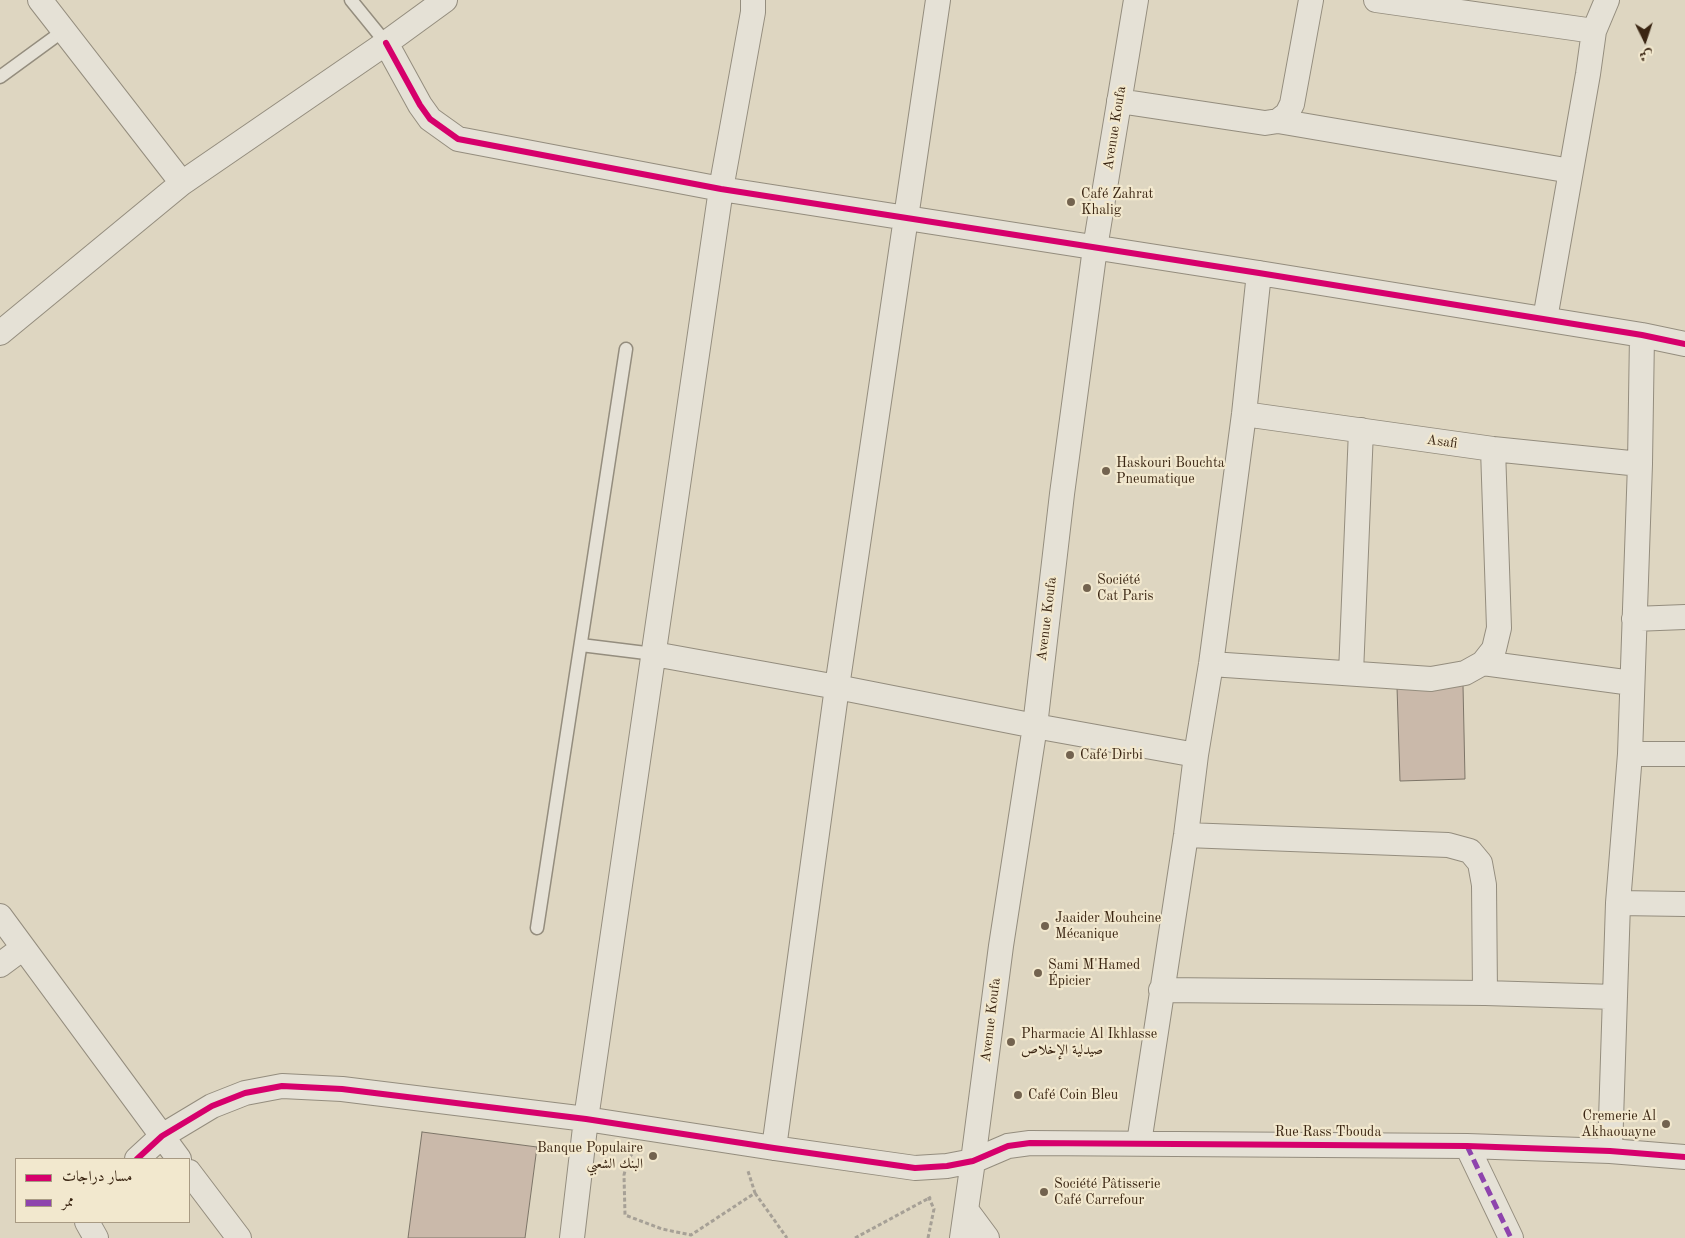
<!DOCTYPE html>
<meta charset="utf-8">
<style>
body{margin:0}
#map{position:relative;width:1685px;height:1238px;overflow:hidden;background:#ded6c1;font-family:"Old Standard TT",Amiri,serif}
canvas{display:block}
.legend{position:absolute;left:15px;top:1158px;width:175px;height:65px;box-sizing:border-box;background:#f2e8ce;border:1px solid #a89a83;margin:0;padding:6px 9px;list-style:none;font-size:15px;color:#3a2512}
.legend li{display:flex;align-items:center;gap:10px;height:25px}
.legend b{width:25px;border:1px solid #a89a83}
.north{position:absolute;left:1620px;top:15px;width:50px;height:50px;-webkit-text-stroke:4px #f2e8ce;paint-order:stroke;rotate:176deg;font-size:14px;font-weight:700;line-height:20px;text-align:center;color:#3a2512}
.north::after{content:'';display:block;margin:auto;width:18px;height:22px;background:#3a2512;clip-path:polygon(50% 0,100% 100%,50% 72%,0 100%)}
</style>
<div id="map">
<canvas width="1685" height="1238"></canvas>
<ul class="legend">
<li><b style="height:6px;background:#d6006c"></b>مسار دراجات</li>
<li><b style="height:6px;background:#8e44ad"></b>ممر</li>
</ul>
<div class="north">ش</div>
</div>
<script>
const context = document.querySelector('canvas').getContext('2d');
context.lineJoin = 'round';
function fillPath(path, color) { context.fillStyle = color; context.fill(path, 'evenodd'); }
const toPath = rows => new Path2D(rows.map(r => 'M' + r).join(''));
function stroke(path, color, width, dash) { context.strokeStyle = color; context.lineWidth = width; context.lineCap = dash ? 'butt' : 'round'; context.setLineDash(dash || []); context.stroke(path); }
function write(font, color, halo, rows, align = 'center') {
  context.font = font + ' "Old Standard TT",Amiri,serif'; context.lineWidth = 4.5; context.setLineDash([]); context.textBaseline = 'middle'; context.strokeStyle = halo; context.fillStyle = color; for (const [text, x, y, turn = 0] of rows) {
    context.save(); context.translate(x, y); context.rotate((+turn || 0) * Math.PI / 180); context.textAlign = isNaN(turn) ? turn : align; if (halo) context.strokeText(text, 0, 0); context.fillText(text, 0, 0); context.restore();
  }
}
const building = toPath([
 [1463,685,1465,779,1400,781,1397,687,1463,685],
 [422,1132,537,1147,525,1238,408,1238,422,1132]
]);
fillPath(building, '#cab9aa');
stroke(building, '#7d7568', 1);
const lane = toPath([
 [351,0,386,43],
 [0,77,63,31],
 [581,645,654,654],
 [537,928,626,349]
]);
const street = toPath([
 [40,0,182,183],
 [1376,0,1594,31],
 [386,43,420,105,430,119,458,139,721,189,1259,273,1642,335,1685,344],
 [1119,101,1265,123,1278,121,1287,114,1292,104,1311,0],
 [1278,121,1571,171],
 [1545,319,1588,74,1594,31,1607,0],
 [0,333,182,183,386,43,445,0],
 [1244,414,1493,449,1640,464],
 [1634,619,1685,617],
 [654,654,837,687,1035,726,1196,755],
 [1483,663,1632,683],
 [1211,664,1431,679,1465,673,1483,663,1494,649,1499,628,1493,449],
 [1351,673,1361,430],
 [1630,754,1685,754],
 [1186,835,1448,845,1470,851,1480,863,1484,885,1485,993],
 [1618,903,1685,904],
 [0,916,179,1159],
 [0,965,23,948],
 [1161,990,1485,993,1615,997],
 [1139,1143,1186,835,1196,755,1211,664,1244,414,1259,273],
 [1467,1146,1511,1238],
 [774,1148,837,687,938,0],
 [1610,1151,1618,903,1630,754,1640,464,1642,335],
 [137,1159,162,1136,212,1106,245,1093,282,1086,342,1089,586,1119,774,1148,915,1168,947,1166,973,1161,1008,1146,1030,1143,1467,1146,1610,1151,1685,1157],
 [189,1172,239,1238],
 [967,1211,987,1238],
 [87,1222,96,1238],
 [572,1238,586,1119,721,189,753,12,753,0],
 [962,1238,973,1161,1001,946,1035,726,1062,494,1095,248,1136,0]
]);
stroke(lane, '#948d7e', 15);
stroke(street, '#948d7e', 26);
stroke(toPath([
 [632,1154,628,1159,624,1175,625,1215,662,1229,691,1235,755,1193,748,1171],
 [755,1193,787,1238],
 [855,1238,931,1197],
 [928,1238,934,1209,928,1196]
]), '#a6a096', 3, [4, 2.5]);
stroke(lane, '#e5e1d6', 12);
stroke(street, '#e5e1d6', 24);
stroke(toPath([
 [1467,1146,1511,1238]
]), '#8e44ad', 5, [10, 5]);
stroke(toPath([
 [386,43,420,105,430,119,458,139,721,189,1259,273,1642,335,1685,344],
 [137,1159,162,1136,212,1106,245,1093,282,1086,342,1089,586,1119,774,1148,915,1168,947,1166,973,1161,1008,1146,1030,1143,1467,1146,1610,1151,1685,1157]
]), '#d6006c', 6);
for (const [x, y, r, color] of [
 [1071,202,5,"#73634f"],
 [1106,471,5,"#73634f"],
 [1087,588,5,"#73634f"],
 [1070,755,5,"#73634f"],
 [1045,926,5,"#73634f"],
 [1038,973,5,"#73634f"],
 [1011,1042,5,"#73634f"],
 [1018,1095,5,"#73634f"],
 [1666,1124,5,"#73634f"],
 [653,1156,5,"#73634f"],
 [1044,1192,5,"#73634f"]
]) { const dot = new Path2D(); dot.arc(x, y, r, 0, 2 * Math.PI); context.fillStyle = color; context.fill(dot); stroke(dot, '#f2e8ce', 2); }
write('14px', '#3a2512', '#f2e8ce', [
 ["Avenue Koufa",1115,128,-81],
 ["Asafi",1442,442,8],
 ["Avenue Koufa",1047,619,-83],
 ["Avenue Koufa",991,1020,-83],
 ["Rue Rass Tbouda",1328,1132]
]);
write('14px', '#3a2512', '#f2e8ce', [
 ["Café Zahrat",1081,194],
 ["Khalig",1081,210],
 ["Haskouri Bouchta",1116,463],
 ["Pneumatique",1116,479],
 ["Société",1097,580],
 ["Cat Paris",1097,596],
 ["Café Dirbi",1080,755],
 ["Jaaider Mouhcine",1055,918],
 ["Mécanique",1055,934],
 ["Sami M'Hamed",1048,965],
 ["Épicier",1048,981],
 ["Pharmacie Al Ikhlasse",1021,1034],
 ["صيدلية الإخلاص",1021,1050],
 ["Café Coin Bleu",1028,1095],
 ["Cremerie Al",1656,1116,"right"],
 ["Akhaouayne",1656,1132,"right"],
 ["Banque Populaire",643,1148,"right"],
 ["البنك الشعبي",643,1164,"right"],
 ["Société Pâtisserie",1054,1184],
 ["Café Carrefour",1054,1200]
], 'left');
</script>
